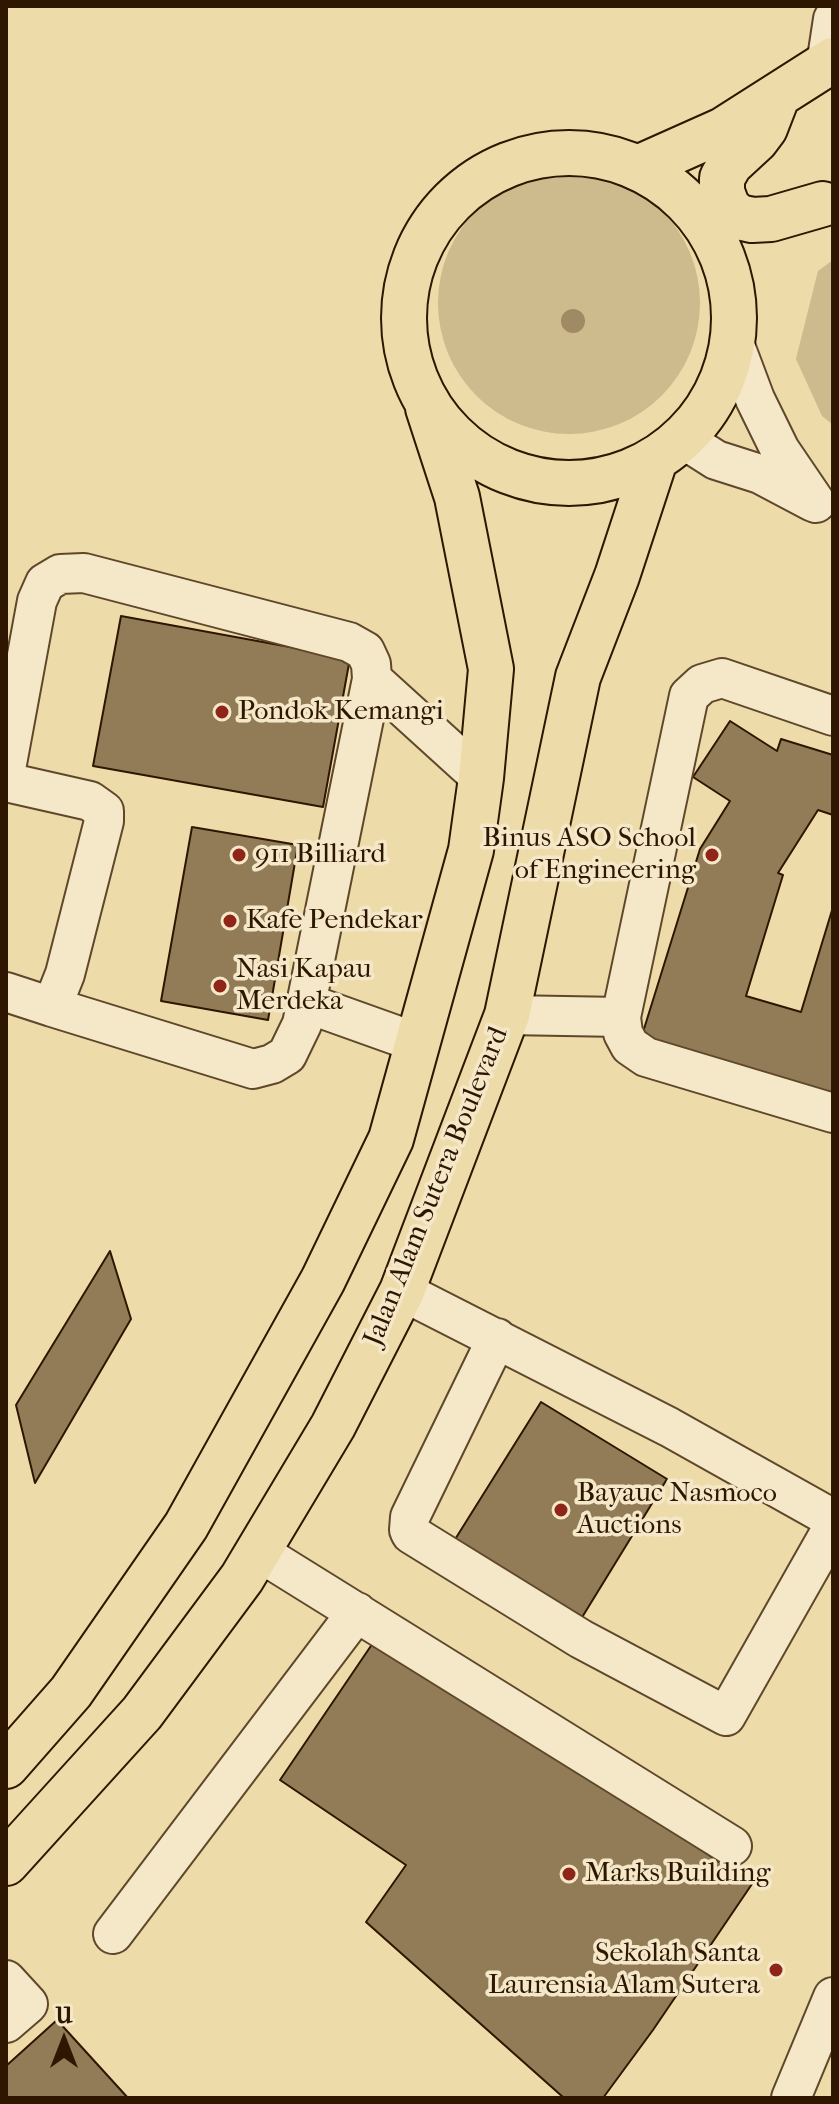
<!DOCTYPE html>
<style>
body{margin:0}
#map{position:relative;width:839px;height:2104px;overflow:hidden;background:#eedbaa;font-family:"IM FELL French Canon",serif}
canvas{display:block}
.frame{position:absolute;inset:0;border:8px solid #2e1600;pointer-events:none}
.north{position:absolute;left:24px;top:2000px;width:80px;height:80px;-webkit-text-stroke:6px #f4e8c8;paint-order:stroke;rotate:0deg;font-size:22px;font-weight:700;line-height:32px;text-align:center;color:#2e1600}
.north::after{content:'';display:block;margin:auto;width:28px;height:36px;background:#2e1600;clip-path:polygon(50% 0,100% 100%,50% 72%,0 100%)}
</style>
<div id="map">
<canvas width="839" height="2104"></canvas>
<div class="frame"></div>
<div class="north">U</div>
</div>
<script>
const context = document.querySelector('canvas').getContext('2d');
context.lineJoin = 'round';
function fillPath(path, color) { context.fillStyle = color; context.fill(path, 'evenodd'); }
const toPath = rows => new Path2D(rows.map(r => 'M' + r).join(''));
function stroke(path, color, width, dash) { context.strokeStyle = color; context.lineWidth = width; context.lineCap = dash ? 'butt' : 'round'; context.setLineDash(dash || []); context.stroke(path); }
function write(font, color, halo, rows, align = 'center') {
  context.font = font + ' "IM FELL French Canon",serif'; context.lineWidth = 7; context.setLineDash([]); context.textBaseline = 'middle'; context.strokeStyle = halo; context.fillStyle = color; for (const [text, x, y, turn = 0] of rows) {
    context.save(); context.translate(x, y); context.rotate((+turn || 0) * Math.PI / 180); context.textAlign = isNaN(turn) ? turn : align; if (halo) context.strokeText(text, 0, 0); context.fillText(text, 0, 0); context.restore();
  }
}
fillPath(toPath([
 '438 303a131 131 0 1 1 262 0a131 131 0 1 1-262 0Z',
 [833,260,833,425,822,416,796,359,818,271]
]), '#cdba8d');
const building = toPath([
 [121,616,350,658,323,807,93,766,121,616],
 [730,721,777,751,781,739,833,755,833,815,818,810,778,873,783,875,746,996,801,1012,833,907,833,1104,639,1045,700,849,730,801,693,777,730,721],
 [192,827,298,845,268,1020,161,1001,192,827],
 [110,1251,131,1319,35,1483,16,1405,110,1251],
 [541,1402,667,1479,581,1619,454,1541,541,1402],
 [379,1634,752,1884,653,2030,603,2098,564,2098,366,1922,406,1865,280,1780,379,1634],
 [57,2020,128,2098,6,2098,6,2066,57,2020]
]);
fillPath(building, '#927c58');
stroke(building, '#2e1600', 2);
const minor = toPath([
 [826,65,833,19],
 [734,343,755,399,780,450,816,503],
 [683,439,716,460,760,474,813,502],
 [372,679,481,778],
 [833,716,722,678,702,684,689,696,621,1017,623,1033,630,1046,646,1057,833,1113],
 [6,769,37,601,45,583,60,574,84,573,349,642,365,651,371,664,372,679,302,1024,287,1055,272,1064,253,1069,52,1007],
 [6,782,90,801,104,811,104,821,65,974,52,1007,6,992],
 [306,1003,418,1043],
 [507,1015,621,1017],
 [402,1291,669,1427,833,1519],
 [497,1338,410,1517,409,1530,411,1534,581,1639,726,1716,833,1527],
 [259,1552,732,1846],
 [113,1934,357,1612],
 [6,1980,28,2004,6,2023],
 [791,2098,833,1997]
]);
const major = toPath([
 [777,97,765,128,756,140,730,164,722,178,722,192,728,208,739,217,752,220,771,219,823,204],
 '404 318a165 165 0 1 1 330 0a165 165 0 1 1-330 0Z',
 [640,167,723,130,833,60],
 [6,1766,71,1692,186,1526,323,1280,391,1139,471,850,481,778,491,669,457,497,428,408],
 [6,1863,142,1713,242,1578,333,1426,402,1291,507,1015,578,677,617,576,655,460]
]);
stroke(minor, '#5e472a', 42);
stroke(major, '#2e1600', 48);
stroke(minor, '#f4e8c8', 38);
stroke(major, '#eedbaa', 44);
context.fillStyle = '#9f8a64';
for (const [x, y] of [
 [573,321]
]) { context.beginPath(); context.arc(x, y, 12, 0, 2 * Math.PI); context.fill(); }
for (const [x, y, r, color] of [
 [222,712,8,"#8f2418"],
 [239,855,8,"#8f2418"],
 [712,855,8,"#8f2418"],
 [230,921,8,"#8f2418"],
 [220,986,8,"#8f2418"],
 [561,1510,8,"#8f2418"],
 [569,1874,8,"#8f2418"],
 [776,1970,8,"#8f2418"]
]) { const dot = new Path2D(); dot.arc(x, y, r, 0, 2 * Math.PI); context.fillStyle = color; context.fill(dot); stroke(dot, '#f4e8c8', 3); }
write('28px', '#2e1600', '#f4e8c8', [
 ["Pondok Kemangi",238,712],
 ["Binus ASO School",696,839,"right"],
 ["of Engineering",696,871,"right"],
 ["911 Billiard",255,855],
 ["Kafe Pendekar",246,921],
 ["Nasi Kapau",236,970],
 ["Merdeka",236,1002],
 ["Bayauc Nasmoco",577,1494],
 ["Auctions",577,1526],
 ["Marks Building",585,1874],
 ["Sekolah Santa",760,1954,"right"],
 ["Laurensia Alam Sutera",760,1986,"right"]
], 'left');
write('28px', '#2e1600', '#f4e8c8', [
 ["Jalan Alam Sutera Boulevard",437,1187,-68]
]);
</script>
